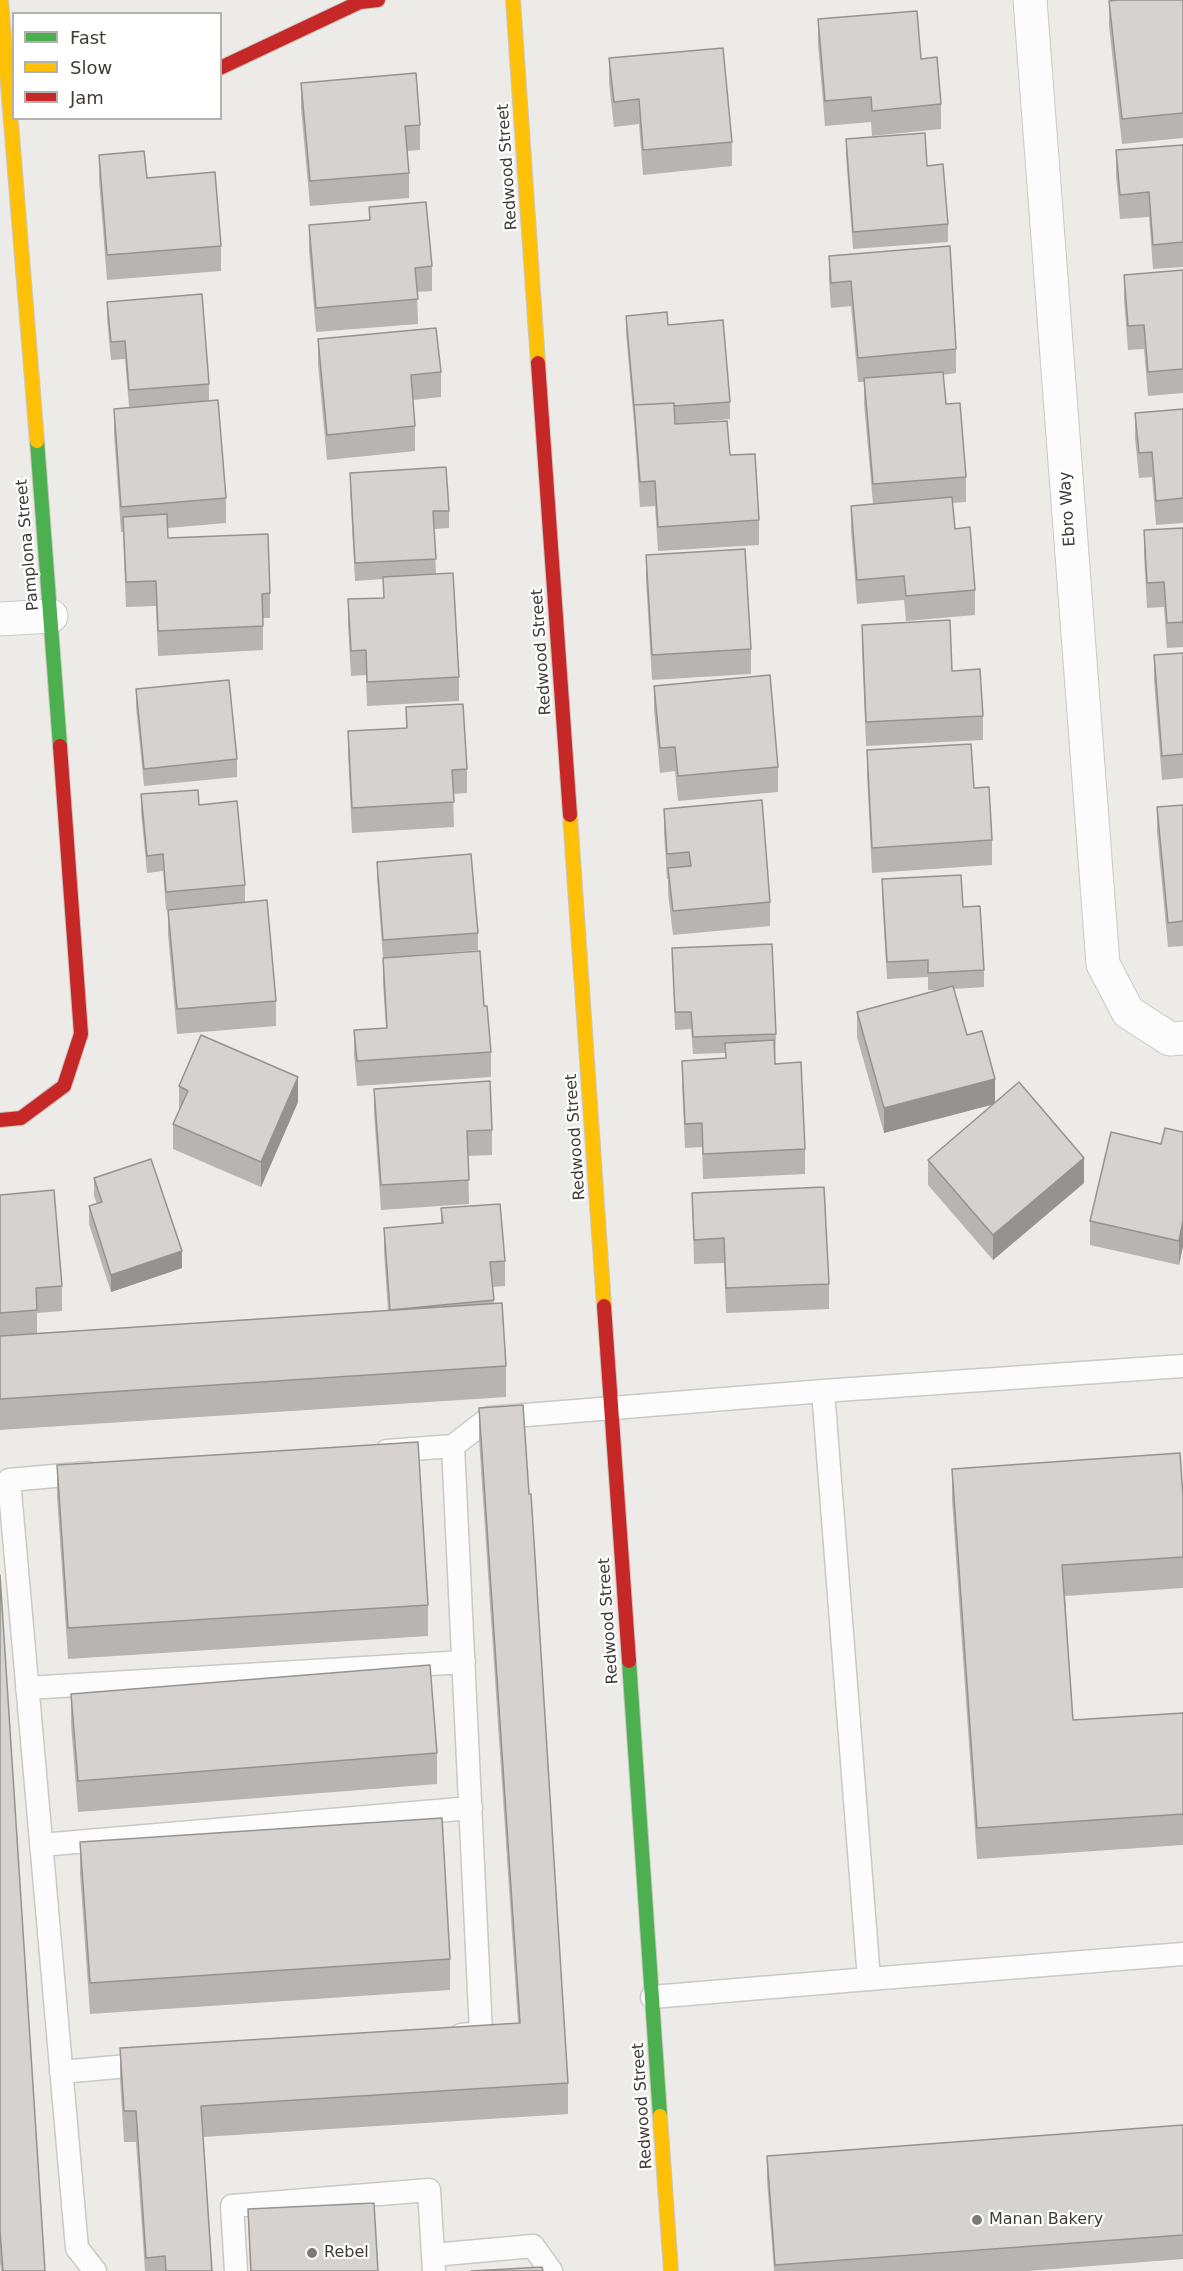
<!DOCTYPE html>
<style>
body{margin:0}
#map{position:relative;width:1183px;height:2271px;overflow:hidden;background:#edebe8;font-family:"DejaVu Sans",sans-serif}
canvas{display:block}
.legend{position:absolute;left:12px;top:12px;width:210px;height:108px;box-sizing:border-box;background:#fff;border:2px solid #b3b1ae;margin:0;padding:8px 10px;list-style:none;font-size:18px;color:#413b35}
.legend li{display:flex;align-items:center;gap:12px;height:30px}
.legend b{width:30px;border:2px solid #b3b1ae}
</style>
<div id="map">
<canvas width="1183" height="2271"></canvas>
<ul class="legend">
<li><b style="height:8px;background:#4caf50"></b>Fast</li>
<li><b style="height:8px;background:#ffc107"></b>Slow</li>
<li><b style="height:8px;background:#c62828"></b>Jam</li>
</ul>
</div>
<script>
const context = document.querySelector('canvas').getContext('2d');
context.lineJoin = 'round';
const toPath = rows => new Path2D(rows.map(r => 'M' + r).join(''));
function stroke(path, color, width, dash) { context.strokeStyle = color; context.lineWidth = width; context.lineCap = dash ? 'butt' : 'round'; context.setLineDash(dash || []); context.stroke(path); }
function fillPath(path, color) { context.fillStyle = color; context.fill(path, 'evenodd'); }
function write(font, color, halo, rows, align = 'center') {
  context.font = font + ' "DejaVu Sans",sans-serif'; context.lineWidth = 4.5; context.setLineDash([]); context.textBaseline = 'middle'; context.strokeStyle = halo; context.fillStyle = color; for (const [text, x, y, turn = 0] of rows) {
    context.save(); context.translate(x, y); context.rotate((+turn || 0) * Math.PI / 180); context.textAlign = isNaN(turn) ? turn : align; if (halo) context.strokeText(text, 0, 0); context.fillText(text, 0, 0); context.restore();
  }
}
const lane = toPath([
 [823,1391,1183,1366],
 [453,1446,489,1418,823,1391,869,1979,652,1997],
 [387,1451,453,1446,481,2033,461,2035],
 [88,1473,9,1480,77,2248,95,2271],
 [27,1688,464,1662],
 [41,1845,471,1808],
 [869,1979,1183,1954],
 [61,2072,150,2064],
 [433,2255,533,2246,551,2271],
 [236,2271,232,2206,429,2190,434,2271]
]);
const street = toPath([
 [1030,0,1103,964,1128,1012,1170,1039,1183,1038],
 [0,619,51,616]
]);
const fast = toPath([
 [37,441,60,746],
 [629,1661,660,2116]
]);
const slow = toPath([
 [1,0,37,441],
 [513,0,538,363],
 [570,815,604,1306],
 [660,2116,671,2271]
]);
const jam = toPath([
 [220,68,360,2,378,0],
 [538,363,570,815],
 [0,1120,21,1118,64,1086,81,1034,60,746],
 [604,1306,629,1661]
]);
stroke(lane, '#cbc8c5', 25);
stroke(street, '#cbc8c5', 35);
stroke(fast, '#ccc7bf', 16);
stroke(slow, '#ccc7bf', 16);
stroke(jam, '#ccc7bf', 16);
stroke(lane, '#fcfcfc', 22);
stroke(street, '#fcfcfc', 33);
stroke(fast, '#4caf50', 14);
stroke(slow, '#ffc107', 14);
stroke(jam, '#c62828', 14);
fillPath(toPath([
 [1183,0,1183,138,1122,144,1109,26,1109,1],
 [818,19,921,59,941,104,941,129,872,136,871,122,825,126,818,44],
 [609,58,732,142,732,166,643,175,639,124,614,127,609,83],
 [301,83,420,125,420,150,407,151,409,173,409,198,310,206,301,108],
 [846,139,927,166,948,224,948,242,853,249,846,156],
 [1183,145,1183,267,1153,269,1149,217,1120,219,1116,175,1116,150],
 [99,155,147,178,221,246,221,271,107,280,99,180],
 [369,207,432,266,432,291,417,292,418,324,316,332,309,250,309,225,369,220],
 [829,256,956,349,956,373,943,375,946,404,966,477,966,502,952,503,955,529,975,590,975,615,906,621,904,600,857,604,851,531,851,506,873,504,864,403,864,382,858,382,851,306,831,308,829,281],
 [1183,270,1183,393,1148,396,1144,349,1128,350,1124,300,1124,275],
 [107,302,209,384,209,400,226,498,226,523,168,528,168,538,270,593,270,618,263,618,263,650,158,656,156,606,126,607,123,532,121,532,114,434,114,409,129,407,125,359,111,360,107,319],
 [626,316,668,325,730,402,730,419,675,424,730,455,759,520,759,545,658,551,655,506,640,507,634,423,626,333],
 [318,339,441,372,441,397,413,400,415,426,415,451,327,460,318,364],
 [1183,409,1183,523,1156,525,1152,477,1139,478,1135,438,1135,413],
 [350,473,449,511,449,528,434,529,436,574,459,677,459,701,367,706,366,675,351,676,348,624,348,599,383,598,383,579,355,581,350,490],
 [1183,528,1183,647,1167,648,1164,607,1147,608,1144,555,1144,530],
 [646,555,751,649,751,674,652,680,646,580],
 [862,625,952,671,983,716,983,740,866,746,862,649],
 [1183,653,1183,778,1162,780,1154,680,1154,655],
 [654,686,778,767,778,792,678,801,675,771,660,773,654,710],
 [136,689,237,759,237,777,144,786,136,707],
 [406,707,467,769,467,793,453,794,454,827,352,833,348,756,348,731,406,728],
 [867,750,974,788,992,840,992,865,872,873,867,775],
 [141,794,199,805,245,885,245,902,276,1001,276,1026,177,1034,168,934,168,910,169,909,166,910,163,871,147,873,141,812],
 [1183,805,1183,946,1168,947,1157,832,1157,807],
 [664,809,770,902,770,926,673,935,668,893,668,879,667,879,664,833],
 [377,862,478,933,478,950,383,958,484,1006,491,1052,491,1077,357,1086,354,1055,354,1030,386,1028,383,983,383,958,377,879],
 [882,879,963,907,984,970,984,987,954,989,967,1035,995,1103,1084,1183,993,1260,928,1185,928,1160,993,1104,884,1133,857,1037,857,1012,939,990,928,990,928,977,887,979,882,897],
 [672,948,776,1034,775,1064,805,1149,805,1174,703,1179,702,1147,685,1148,682,1085,682,1061,725,1058,725,1053,693,1054,691,1029,675,1030],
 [179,1086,298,1102,261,1187,173,1149,173,1124,179,1111],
 [374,1089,492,1130,492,1155,468,1156,469,1204,381,1210,374,1113],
 [1183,1132,1183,1246,1179,1265,1090,1245,1090,1221,1161,1144],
 [94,1178,182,1268,111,1292,89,1224,89,1206,97,1204,94,1196],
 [692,1193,829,1284,829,1309,726,1313,724,1263,694,1264],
 [0,1195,62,1286,62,1311,37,1313,37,1333,388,1311,384,1252,384,1228,441,1223,441,1208,505,1261,505,1286,493,1287,494,1304,506,1366,506,1397,0,1430],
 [479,1408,568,2083,568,2114,203,2137,212,2271,145,2271,136,2142,124,2142,120,2079,120,2048,518,2023,479,1439],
 [57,1465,428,1605,428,1636,68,1659,57,1496],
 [952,1469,1183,1497,1183,1588,1065,1596,1073,1720,1183,1713,1183,1845,977,1859,952,1500],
 [0,1575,45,2271,1,2271,0,2262],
 [71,1694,437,1753,437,1784,78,1812,71,1725],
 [80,1842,450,1959,450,1990,90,2014,80,1873],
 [1183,2125,1183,2259,1027,2271,774,2271,767,2181,767,2156],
 [248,2209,378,2271,250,2271]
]), '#b7b5b2');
fillPath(toPath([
 [298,1077,298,1102,261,1187,261,1162],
 [995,1079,995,1104,884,1133,884,1108],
 [1084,1158,1084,1183,993,1260,993,1235],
 [1183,1221,1183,1246,1179,1265,1179,1241],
 [182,1251,182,1268,111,1292,111,1275]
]), '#959391');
const building = toPath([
 [1119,0,1183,0,1183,113,1122,119,1109,1,1119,0],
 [917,11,921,59,937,57,941,104,872,111,871,97,825,101,818,19,917,11],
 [723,48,732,142,643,150,639,99,614,102,609,58,723,48],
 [416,73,420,125,405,126,409,173,310,181,301,83,416,73],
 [925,133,927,166,943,164,948,224,853,232,846,139,925,133],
 [1183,145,1183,242,1153,245,1149,192,1120,195,1116,150,1183,145],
 [144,151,147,178,215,172,221,246,107,255,99,155,144,151],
 [426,202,432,266,415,268,418,299,316,308,309,225,370,220,369,207,426,202],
 [950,246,956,349,858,358,851,281,831,283,829,256,950,246],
 [1183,270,1183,369,1148,372,1144,325,1128,326,1124,275,1183,270],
 [202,294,209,384,129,390,125,341,111,342,107,302,202,294],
 [667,312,668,325,723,320,730,402,674,406,674,403,634,405,634,406,626,316,667,312],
 [436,328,441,372,411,375,415,426,327,435,318,339,436,328],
 [943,372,946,404,960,403,966,477,873,484,864,378,943,372],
 [218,400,226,498,121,507,114,409,218,400],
 [674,403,675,424,727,421,730,455,755,454,759,520,658,527,655,481,640,482,634,405,674,403],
 [1183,409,1183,498,1156,501,1152,452,1139,453,1135,413,1183,409],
 [446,467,449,511,433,511,436,559,355,563,350,473,446,467],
 [952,497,955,529,970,527,975,590,906,596,904,576,857,580,851,506,952,497],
 [167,514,168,538,268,534,270,593,262,594,263,626,158,631,156,581,126,582,123,517,167,514],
 [1183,528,1183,622,1167,623,1164,582,1147,583,1144,530,1183,528],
 [745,549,751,649,652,655,646,555,745,549],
 [453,573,459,677,367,682,366,650,351,651,348,599,384,598,383,577,453,573],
 [950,620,952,671,980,669,983,716,866,722,862,625,950,620],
 [1183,653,1183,754,1162,756,1154,655,1183,653],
 [770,675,778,767,678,776,675,747,660,748,654,686,770,675],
 [229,680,237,759,144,769,136,689,229,680],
 [463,704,467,769,452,770,454,802,352,808,348,731,407,728,406,707,463,704],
 [971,744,974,788,989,787,992,840,872,848,867,750,971,744],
 [198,790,199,805,237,801,245,885,166,892,163,854,147,856,141,794,198,790],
 [762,800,770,902,673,911,668,868,691,866,689,852,667,854,664,809,762,800],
 [1183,805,1183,921,1168,923,1157,807,1183,805],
 [471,854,478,933,383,940,377,862,471,854],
 [961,875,963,907,980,906,984,970,928,973,928,960,887,962,882,879,961,875],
 [267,900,276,1001,177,1009,168,910,267,900],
 [772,944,776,1034,693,1037,691,1012,675,1012,672,948,772,944],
 [480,951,484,1006,487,1006,491,1052,357,1061,354,1030,387,1028,383,958,480,951],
 [953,986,967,1035,982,1031,995,1079,884,1108,857,1012,953,986],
 [201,1035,298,1077,261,1162,173,1124,188,1091,179,1086,201,1035],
 [774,1040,775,1064,801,1062,805,1149,703,1154,702,1123,685,1124,682,1061,726,1058,725,1043,774,1040],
 [490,1081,492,1130,467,1131,469,1180,381,1185,374,1089,490,1081],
 [1019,1082,1084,1158,993,1235,928,1160,1019,1082],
 [1165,1128,1183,1132,1183,1221,1179,1241,1090,1221,1111,1132,1161,1144,1165,1128],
 [151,1159,182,1251,111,1275,89,1206,102,1202,94,1178,151,1159],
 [824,1187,829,1284,726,1288,724,1238,694,1240,692,1193,824,1187],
 [54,1190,62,1286,36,1288,37,1310,0,1313,0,1195,54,1190],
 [500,1204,505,1261,490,1262,494,1300,390,1310,384,1228,443,1223,441,1208,500,1204],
 [502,1303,506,1366,0,1399,0,1336,502,1303],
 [523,1405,529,1494,531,1494,568,2083,201,2106,212,2271,166,2271,165,2256,146,2258,136,2111,124,2111,120,2048,520,2023,479,1408,523,1405],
 [418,1442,428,1605,68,1628,57,1465,418,1442],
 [1180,1453,1183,1497,1183,1557,1062,1565,1073,1720,1183,1713,1183,1814,977,1828,952,1469,1180,1453],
 [0,1575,45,2271,3,2271,0,2231,0,1575],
 [430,1665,437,1753,78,1781,71,1694,430,1665],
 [442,1818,450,1959,90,1983,80,1842,442,1818],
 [1183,2125,1183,2235,775,2265,767,2156,1183,2125],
 [374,2203,378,2271,251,2271,248,2209,374,2203],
 [542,2267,543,2271,471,2271,542,2267]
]);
fillPath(building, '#d5d2cf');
stroke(building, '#959391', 1.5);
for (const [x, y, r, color] of [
 [977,2220,6,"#7d7974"],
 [312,2253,6,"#7d7974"]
]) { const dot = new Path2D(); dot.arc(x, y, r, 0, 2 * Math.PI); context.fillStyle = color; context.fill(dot); stroke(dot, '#fff', 2); }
write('16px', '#413b35', '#fff', [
 ["Redwood Street",508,167,-94],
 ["Ebro Way",1068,509,-94],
 ["Pamplona Street",28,545,-95],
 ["Redwood Street",542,652,-94],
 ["Redwood Street",576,1137,-94],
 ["Redwood Street",609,1621,-94],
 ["Redwood Street",643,2106,-94]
]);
write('16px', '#413b35', '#fff', [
 ["Manan Bakery",989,2220],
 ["Rebel",324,2253]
], 'left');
</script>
